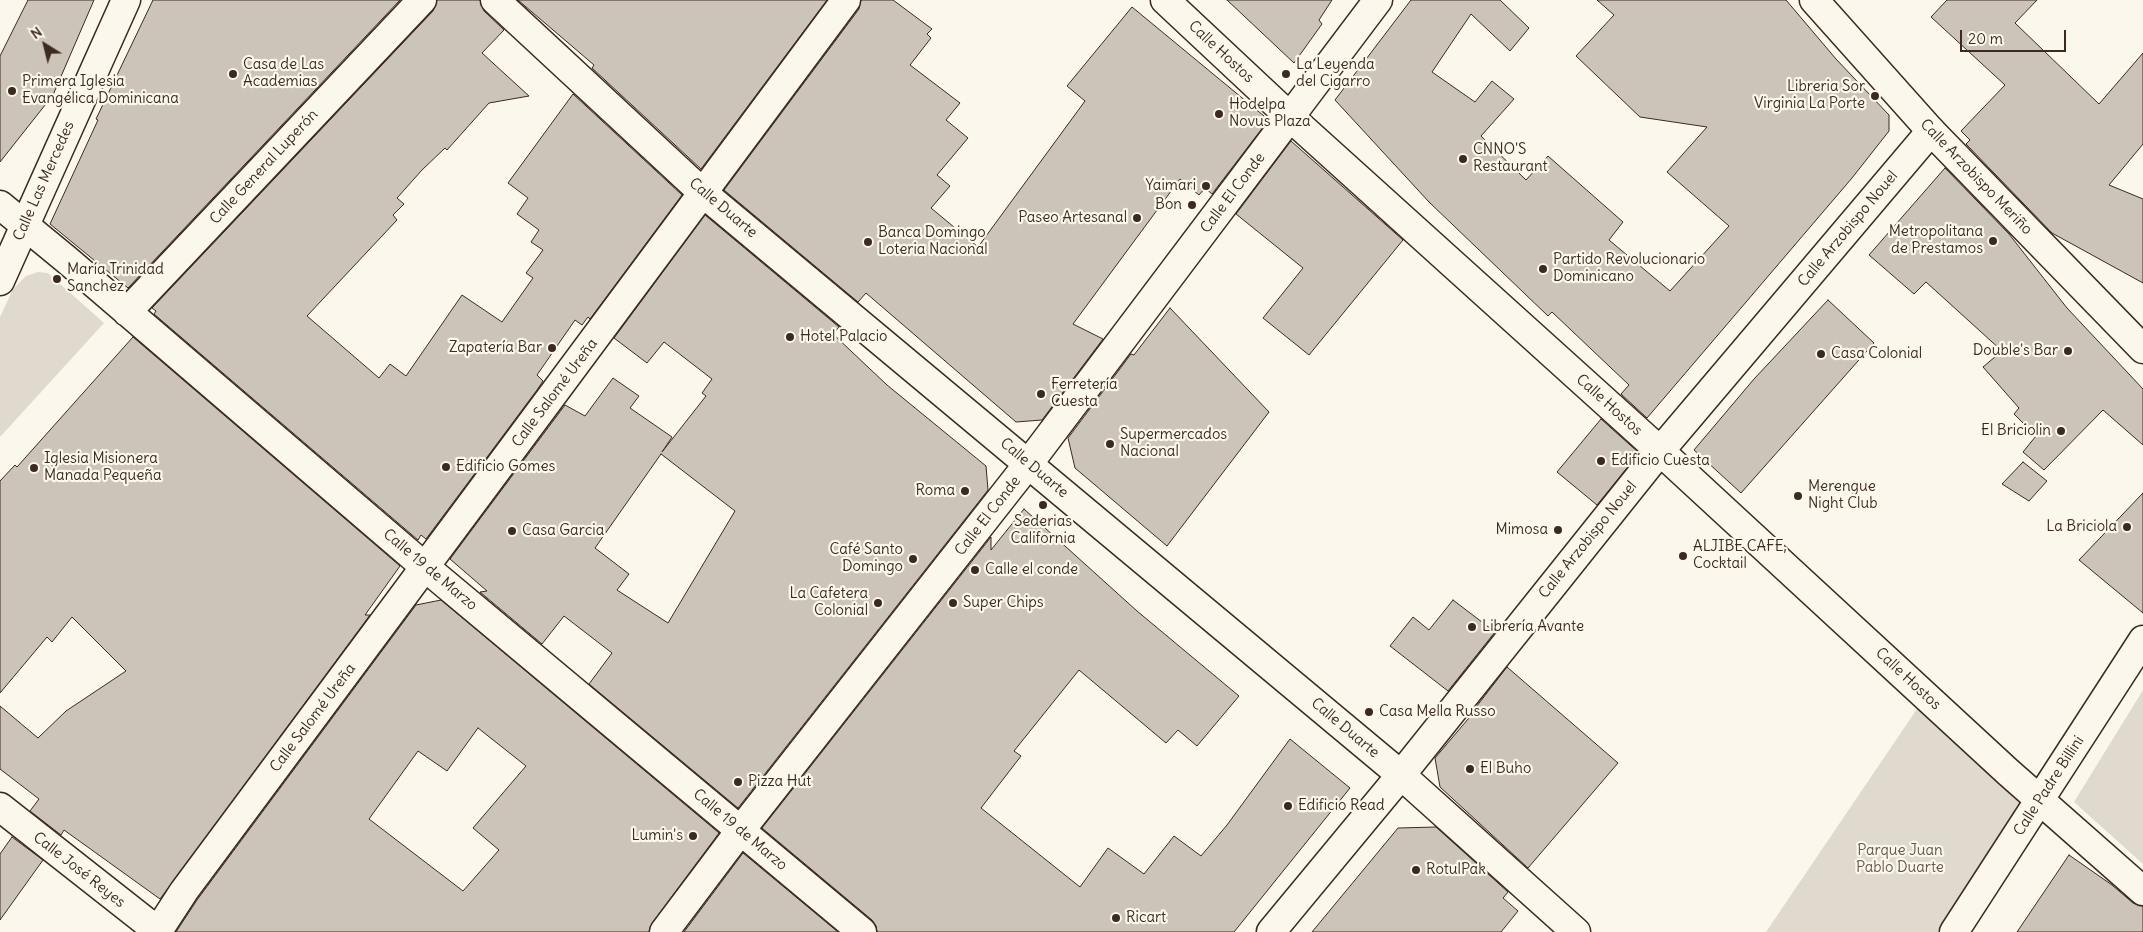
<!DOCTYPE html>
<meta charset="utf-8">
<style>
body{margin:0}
#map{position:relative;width:2143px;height:932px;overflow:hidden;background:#fbf7ec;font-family:Delius,sans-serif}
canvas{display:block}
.north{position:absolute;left:20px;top:20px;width:50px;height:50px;-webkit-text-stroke:4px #fbf7ec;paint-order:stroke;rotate:324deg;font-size:14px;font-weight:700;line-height:20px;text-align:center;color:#3b2a1e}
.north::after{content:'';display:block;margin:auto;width:18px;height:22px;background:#3b2a1e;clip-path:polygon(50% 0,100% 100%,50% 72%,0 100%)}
.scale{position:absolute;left:1960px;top:30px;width:106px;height:22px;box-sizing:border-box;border:2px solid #3b2a1e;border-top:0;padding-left:6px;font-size:15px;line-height:18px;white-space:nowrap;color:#3b2a1e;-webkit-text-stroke:4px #fbf7ec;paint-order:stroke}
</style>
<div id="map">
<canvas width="2143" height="932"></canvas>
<div class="north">N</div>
<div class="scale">20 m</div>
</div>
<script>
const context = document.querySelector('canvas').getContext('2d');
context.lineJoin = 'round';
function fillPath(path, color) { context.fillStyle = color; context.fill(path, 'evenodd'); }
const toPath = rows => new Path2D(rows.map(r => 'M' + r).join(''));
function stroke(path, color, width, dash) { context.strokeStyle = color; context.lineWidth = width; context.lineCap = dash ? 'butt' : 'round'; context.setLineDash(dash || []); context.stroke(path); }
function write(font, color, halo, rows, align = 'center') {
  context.font = font + ' Delius,sans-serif'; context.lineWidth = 4.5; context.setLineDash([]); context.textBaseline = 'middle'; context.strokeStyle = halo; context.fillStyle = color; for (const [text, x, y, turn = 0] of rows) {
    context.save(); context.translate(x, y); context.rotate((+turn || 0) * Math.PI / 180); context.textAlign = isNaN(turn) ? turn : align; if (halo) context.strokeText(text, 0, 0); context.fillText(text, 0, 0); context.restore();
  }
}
fillPath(toPath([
 [38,272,48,273,104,323,0,437,0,317,13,289,26,276],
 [2143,690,2143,864,2074,802],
 [1921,703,2023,802,1938,932,1766,932]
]), '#dfd9ce');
const building = toPath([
 [28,0,94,0,53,95,0,162,0,56,28,0],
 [153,0,400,0,128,288,50,224,98,120,96,119,153,0],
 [437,0,480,0,484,11,504,30,482,53,529,96,489,103,447,150,445,148,422,170,397,198,404,204,393,215,397,220,307,316,379,378,390,364,406,376,462,295,502,322,533,278,526,273,543,250,531,242,539,230,517,214,528,198,508,183,573,94,682,195,590,319,588,317,582,325,575,320,537,375,543,381,537,390,426,539,421,535,418,540,154,314,156,311,152,308,433,11,437,0],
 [518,0,827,0,701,169,592,68,594,65,518,0],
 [861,0,893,0,932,29,927,34,931,38,910,65,960,103,946,120,968,138,937,175,950,186,931,208,978,247,1085,101,1067,86,1132,7,1264,116,1262,119,1267,122,1212,194,1205,188,1199,195,1180,179,1073,324,1103,339,1042,420,1016,422,866,293,858,302,724,190,859,9,861,0],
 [1227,0,1332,0,1319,20,1322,24,1294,63,1227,0],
 [1411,0,1500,0,1529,28,1510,51,1471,14,1432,72,1475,102,1492,81,1514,99,1481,136,1526,180,1548,156,1623,222,1609,240,1670,291,1729,226,1667,172,1707,127,1640,117,1576,56,1614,15,1597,0,1786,0,1836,59,1889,115,1889,131,1852,178,1647,418,1621,394,1629,385,1552,312,1548,316,1429,202,1335,100,1411,0],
 [1947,0,2037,0,2015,23,2099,104,2143,53,2143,144,2109,185,2143,199,2143,283,2052,233,1966,144,1970,140,1961,131,2005,85,1931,17,1947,0],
 [1291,141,1403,240,1309,355,1263,318,1303,268,1236,214,1291,141],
 [1945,168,2009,234,2067,308,2143,389,2143,445,2103,410,2044,470,2023,452,2036,436,2014,414,2019,408,1983,367,2002,351,1926,282,1914,294,1869,255,1945,168],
 [705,215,839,327,833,334,887,385,986,466,988,490,738,808,589,684,612,653,564,616,542,644,480,592,487,591,450,559,565,405,585,416,613,378,639,396,630,408,672,437,662,452,706,396,702,393,712,379,664,342,647,363,614,338,705,215],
 [661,454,735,511,668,623,617,590,629,574,595,548,661,454],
 [1828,300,1874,343,1741,493,1694,450,1754,379,1828,300],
 [1170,308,1269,412,1167,546,1075,468,1068,438,1131,354,1134,355,1170,308],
 [133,337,400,566,365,615,370,615,160,899,64,830,61,835,30,811,39,799,0,769,0,706,38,738,66,711,126,671,72,617,52,642,47,637,0,693,0,481,15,465,17,467,133,337],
 [1601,419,1639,453,1597,505,1557,472,1601,419],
 [2023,462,2047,481,2029,501,2002,484,2023,462],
 [2143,493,2143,613,2079,560,2143,493],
 [1024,509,1137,611,1239,696,1197,746,1178,730,1166,743,1079,670,1014,751,1021,756,981,808,1080,887,1108,848,1144,874,1174,836,1201,856,1227,825,1290,739,1350,788,1234,932,877,932,876,926,872,920,762,828,991,537,991,550,1024,509],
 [441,600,719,833,652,923,649,932,176,932,197,900,416,605,441,600],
 [478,728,526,766,473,828,499,850,463,891,369,819,418,751,447,771,478,728],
 [1453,600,1495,632,1448,691,1390,646,1413,617,1429,630,1453,600],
 [1507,667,1618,763,1528,868,1440,787,1435,758,1474,712,1473,711,1507,667],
 [1436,827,1508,892,1503,898,1518,911,1501,932,1312,932,1398,828,1436,827],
 [12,837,43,860,0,920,0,854,12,837],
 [743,853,838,932,684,932,743,853],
 [2069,855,2112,885,2133,903,2143,906,2143,932,2017,932,2069,855]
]);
fillPath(building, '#ccc4b9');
stroke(building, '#3b2a1e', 1);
const street = toPath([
 [495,0,703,193,1401,775,1576,932],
 [1165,0,1290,117,1660,451,2008,772,2143,891],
 [0,205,67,260,425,567,862,932],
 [0,281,126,0],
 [127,312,422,0],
 [0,807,159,932],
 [158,931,184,891,846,0],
 [664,932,740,831,1029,463,1378,0],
 [1271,932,1401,775,1660,451,1931,131],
 [1954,932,2143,640]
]);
const secondary = toPath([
 [1814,0,1931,131,2143,349]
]);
stroke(street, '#3b2a1e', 31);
stroke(secondary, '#3b2a1e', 31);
stroke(street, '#fbf7ec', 28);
stroke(secondary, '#fbf7ec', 28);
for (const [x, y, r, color] of [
 [233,74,5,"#3b2a1e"],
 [1286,74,5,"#3b2a1e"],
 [12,91,5,"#3b2a1e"],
 [1875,96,5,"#3b2a1e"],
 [1219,114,5,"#3b2a1e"],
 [1463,159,5,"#3b2a1e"],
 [1206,186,5,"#3b2a1e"],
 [1192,205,5,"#3b2a1e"],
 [1137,218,5,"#3b2a1e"],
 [1993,241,5,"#3b2a1e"],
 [868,242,5,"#3b2a1e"],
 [1543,269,5,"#3b2a1e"],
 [57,279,5,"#3b2a1e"],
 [790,337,5,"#3b2a1e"],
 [552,348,5,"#3b2a1e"],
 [2068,351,5,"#3b2a1e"],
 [1821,354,5,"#3b2a1e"],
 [1041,394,5,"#3b2a1e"],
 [2061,431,5,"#3b2a1e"],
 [1110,444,5,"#3b2a1e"],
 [1601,461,5,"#3b2a1e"],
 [446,467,5,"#3b2a1e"],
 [34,468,5,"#3b2a1e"],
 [965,491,5,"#3b2a1e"],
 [1798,496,5,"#3b2a1e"],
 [1043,505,5,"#3b2a1e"],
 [2127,527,5,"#3b2a1e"],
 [1558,530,5,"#3b2a1e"],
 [512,531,5,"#3b2a1e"],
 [1683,556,5,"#3b2a1e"],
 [913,559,5,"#3b2a1e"],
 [975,570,5,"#3b2a1e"],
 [878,603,5,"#3b2a1e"],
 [953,603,5,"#3b2a1e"],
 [1472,627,5,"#3b2a1e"],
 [1369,712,5,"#3b2a1e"],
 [1470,769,5,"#3b2a1e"],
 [738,782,5,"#3b2a1e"],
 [1288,806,5,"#3b2a1e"],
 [693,836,5,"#3b2a1e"],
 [1416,870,5,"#3b2a1e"],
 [1116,918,5,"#3b2a1e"]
]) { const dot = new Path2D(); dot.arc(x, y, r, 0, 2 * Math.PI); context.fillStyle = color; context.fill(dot); stroke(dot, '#fbf7ec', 2); }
write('15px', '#3b2a1e', '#fbf7ec', [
 ["Calle Hostos",1221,52,43],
 ["Calle General Luperón",264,167,-47],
 ["Calle Arzobispo Meriño",1976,177,46],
 ["Calle Las Mercedes",44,181,-66],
 ["Calle El Conde",1233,193,-53],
 ["Calle Duarte",723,208,40],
 ["Calle Arzobispo Nouel",1848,229,-50],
 ["Calle Salomé Ureña",555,393,-53],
 ["Calle Hostos",1609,405,42],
 ["Calle Duarte",1034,468,40],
 ["Calle El Conde",988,516,-52],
 ["Calle Arzobispo Nouel",1588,540,-51],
 ["Calle 19 de Marzo",430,570,40],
 ["Calle Hostos",1908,679,43],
 ["Calle Salomé Ureña",313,718,-53],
 ["Calle Duarte",1345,728,40],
 ["Calle Padre Billini",2049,786,-57],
 ["Calle 19 de Marzo",740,830,40],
 ["Calle José Reyes",79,870,38]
]);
write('15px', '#3b2a1e', '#fbf7ec', [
 ["Casa de Las",243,65],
 ["Academias",243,82],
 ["La Leyenda",1296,65],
 ["del Cigarro",1296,82],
 ["Primera Iglesia",22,82],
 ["Evangélica Dominicana",22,99],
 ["Libreria Sor",1865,87,"right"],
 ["Virginia La Porte",1865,104,"right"],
 ["Hodelpa",1229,105],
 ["Novus Plaza",1229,122],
 ["CNNO'S",1473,150],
 ["Restaurant",1473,167],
 ["Yaimari",1196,186,"right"],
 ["Bon",1182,205,"right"],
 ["Paseo Artesanal",1127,218,"right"],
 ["Metropolitana",1983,232,"right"],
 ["de Prestamos",1983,249,"right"],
 ["Banca Domingo",878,233],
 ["Loteria Nacional",878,250],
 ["Partido Revolucionario",1553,260],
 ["Dominicano",1553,277],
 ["María Trinidad",67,270],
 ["Sanchez",67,287],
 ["Hotel Palacio",800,337],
 ["Zapatería Bar",542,348,"right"],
 ["Double's Bar",2058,351,"right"],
 ["Casa Colonial",1831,354],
 ["Ferretería",1051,385],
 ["Cuesta",1051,402],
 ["El Briciolin",2051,431,"right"],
 ["Supermercados",1120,435],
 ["Nacional",1120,452],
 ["Iglesia Misionera",44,459],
 ["Manada Pequeña",44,476],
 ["Edificio Cuesta",1611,461],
 ["Edificio Gomes",456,467],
 ["Merengue",1808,487],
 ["Night Club",1808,504],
 ["Roma",955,491,"right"],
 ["Sederias",1043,522,"center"],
 ["California",1043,539,"center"],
 ["La Briciola",2117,527,"right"],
 ["Mimosa",1548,530,"right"],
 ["Casa Garcia",522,531],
 ["ALJIBE CAFE,",1693,547],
 ["Cocktail",1693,564],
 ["Café Santo",903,550,"right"],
 ["Domingo",903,567,"right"],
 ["Calle el conde",985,570],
 ["La Cafetera",868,594,"right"],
 ["Colonial",868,611,"right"],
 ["Super Chips",963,603],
 ["Librería Avante",1482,627],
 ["Casa Mella Russo",1379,712],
 ["El Buho",1480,769],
 ["Pizza Hut",748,782],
 ["Edificio Read",1298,806],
 ["Lumin's",683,836,"right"],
 ["RotulPak",1426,870],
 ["Ricart",1126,918]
], 'left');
write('15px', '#64564a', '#fbf7ec', [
 ["Parque Juan",1900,851],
 ["Pablo Duarte",1900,868]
]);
</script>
